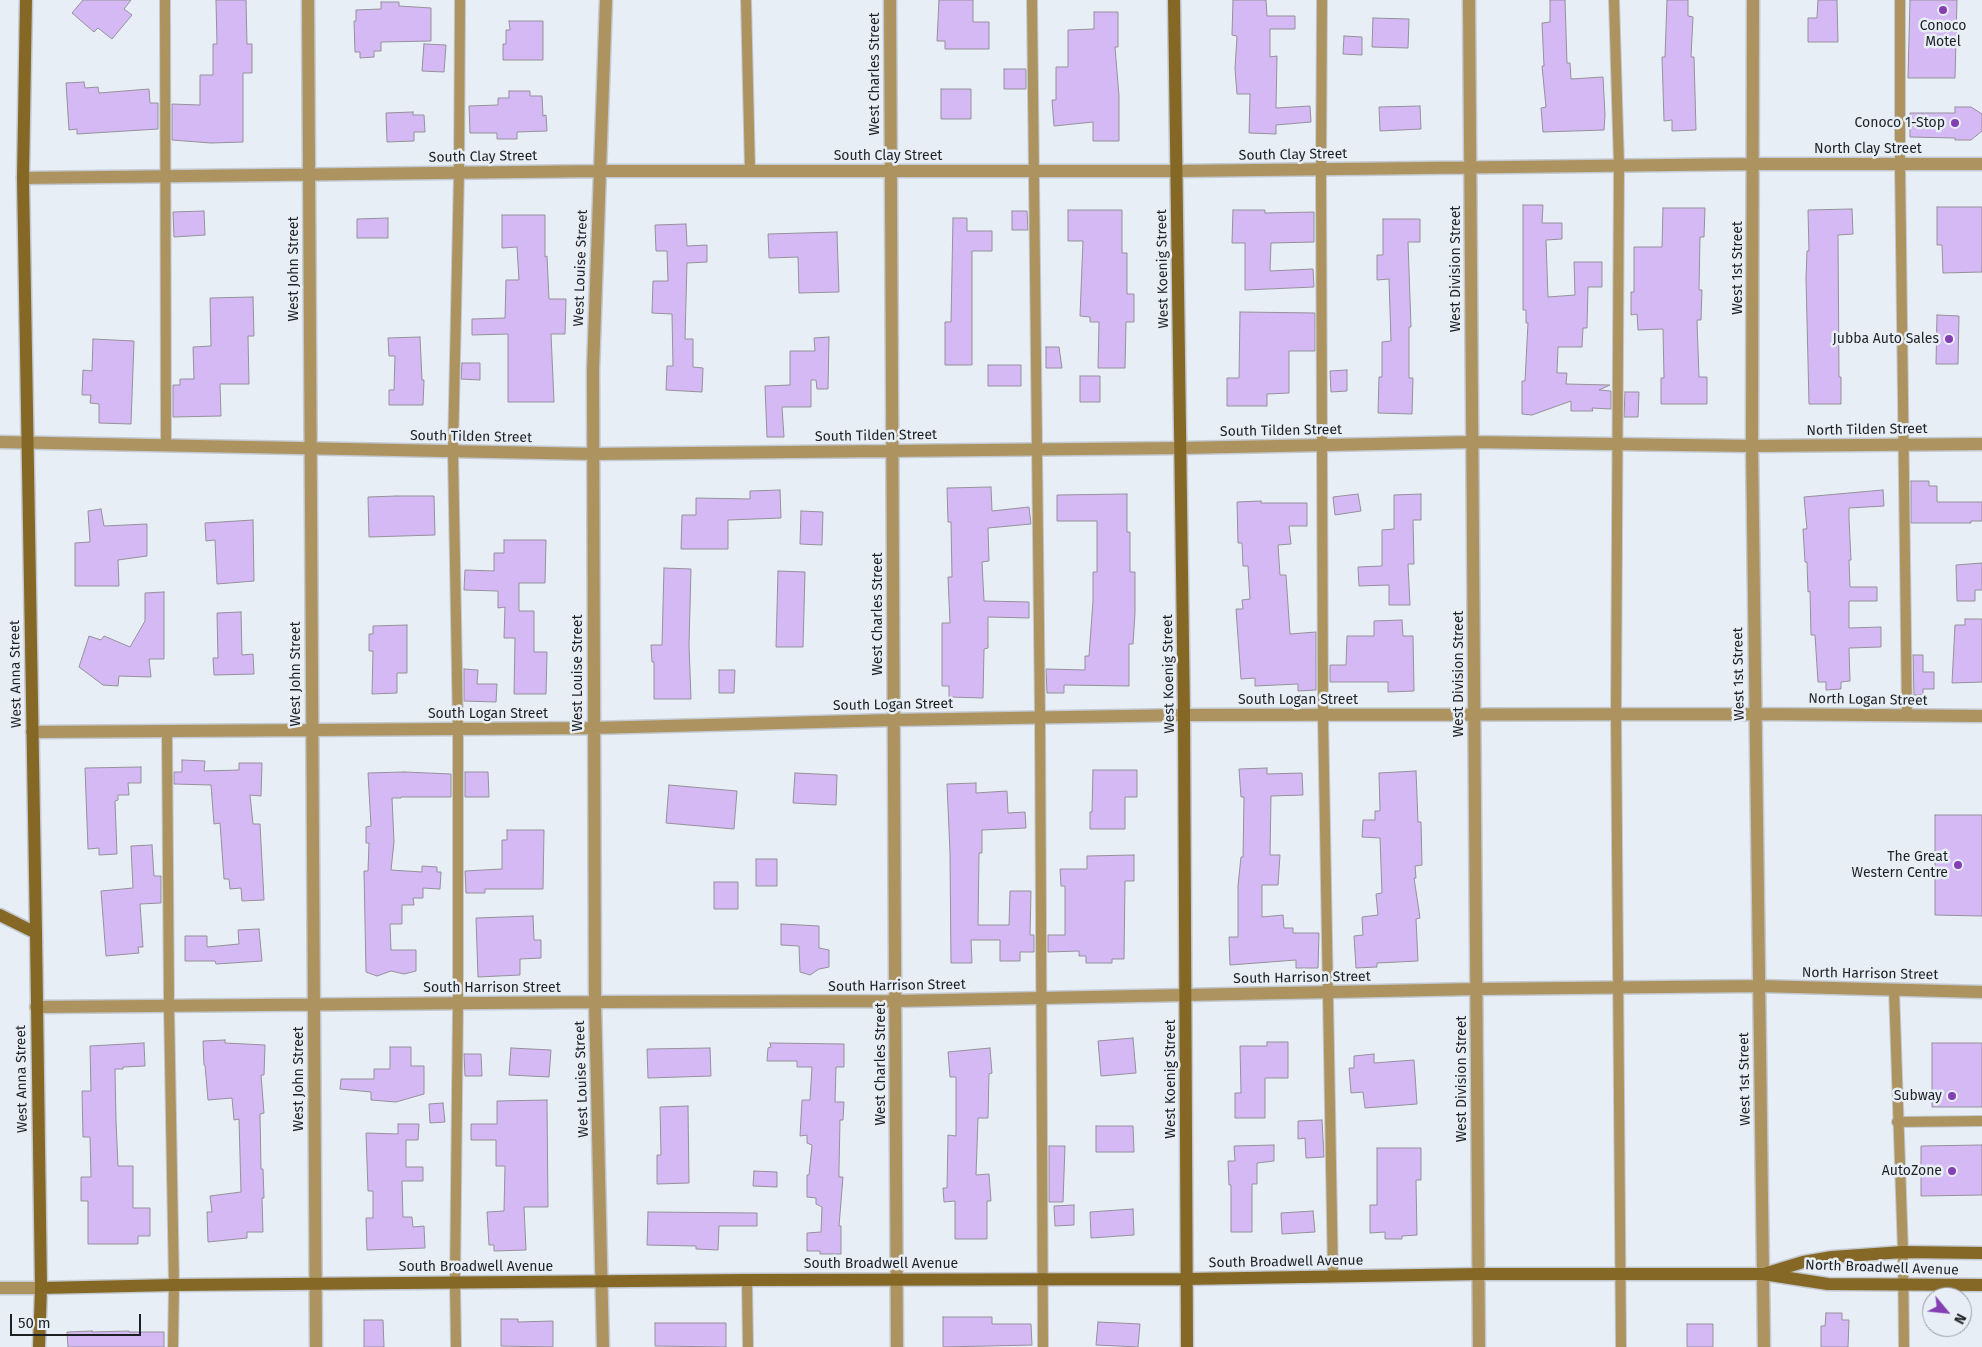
<!DOCTYPE html>
<style>
body{margin:0}
#map{position:relative;width:1982px;height:1347px;overflow:hidden;background:#e7eef6;font-family:"Fira Sans",sans-serif}
canvas{display:block}
.north{position:absolute;left:1922px;top:1287px;width:50px;height:50px;box-sizing:border-box;background:#e7eef6;border:1px solid #979ca2;border-radius:50%;rotate:118deg;font-size:14px;font-weight:700;line-height:20px;text-align:center;color:#1e2124}
.north::after{content:'';display:block;margin:auto;width:18px;height:22px;background:#843fb2;clip-path:polygon(50% 0,100% 100%,50% 72%,0 100%)}
.scale{position:absolute;left:10px;top:1314px;width:131px;height:22px;box-sizing:border-box;border:2px solid #1e2124;border-top:0;padding-left:6px;font-size:15px;line-height:18px;white-space:nowrap;color:#1e2124;-webkit-text-stroke:4px #e7eef6;paint-order:stroke}
</style>
<div id="map">
<canvas width="1982" height="1347"></canvas>
<div class="north">N</div>
<div class="scale">50 m</div>
</div>
<script>
const context = document.querySelector('canvas').getContext('2d');
context.lineJoin = 'round';
function fillPath(path, color) { context.fillStyle = color; context.fill(path, 'evenodd'); }
const toPath = rows => new Path2D(rows.map(r => 'M' + r).join(''));
function stroke(path, color, width, dash) { context.strokeStyle = color; context.lineWidth = width; context.lineCap = dash ? 'butt' : 'round'; context.setLineDash(dash || []); context.stroke(path); }
function write(font, color, halo, rows, align = 'center') {
  context.font = font + ' "Fira Sans",sans-serif'; context.lineWidth = 5; context.setLineDash([]); context.textBaseline = 'middle'; context.strokeStyle = halo; context.fillStyle = color; for (const [text, x, y, turn = 0] of rows) {
    context.save(); context.translate(x, y); context.rotate((+turn || 0) * Math.PI / 180); context.textAlign = isNaN(turn) ? turn : align; if (halo) context.strokeText(text, 0, 0); context.fillText(text, 0, 0); context.restore();
  }
}
const building = toPath([
 [83,0,131,0,124,9,132,15,112,39,98,28,94,32,72,13,83,0],
 [216,0,246,0,247,44,252,44,252,73,243,73,243,142,211,143,172,140,172,104,200,105,200,75,213,75,213,44,217,44,216,0],
 [939,0,973,0,973,22,989,22,989,49,945,49,945,41,937,41,939,0],
 [1233,0,1266,0,1267,16,1295,16,1295,29,1270,29,1270,57,1277,56,1276,108,1310,106,1311,122,1276,125,1276,134,1249,133,1250,94,1237,94,1235,69,1237,36,1232,35,1233,0],
 [1550,0,1565,0,1567,63,1570,63,1571,79,1603,77,1605,115,1604,130,1543,132,1541,108,1546,107,1542,66,1544,66,1542,23,1550,22,1550,0],
 [1667,0,1688,0,1688,16,1693,17,1691,57,1694,57,1696,130,1672,131,1672,120,1664,121,1662,57,1665,57,1667,0],
 [1818,0,1837,0,1838,42,1808,42,1808,18,1817,18,1818,0],
 [1910,0,1957,0,1955,78,1908,78,1910,0],
 [381,2,399,2,399,6,431,8,431,41,381,42,381,51,374,51,374,57,360,58,360,52,355,52,354,21,356,21,356,10,381,9,381,2],
 [1094,12,1118,12,1118,47,1115,47,1119,96,1119,141,1093,141,1093,122,1054,126,1052,100,1056,100,1056,67,1068,67,1068,30,1094,29,1094,12],
 [1373,18,1409,19,1408,48,1372,47,1373,18],
 [509,21,543,21,543,60,503,60,503,44,506,44,506,30,510,30,509,21],
 [1344,36,1362,37,1362,55,1343,54,1344,36],
 [424,44,446,45,444,72,422,71,424,44],
 [1004,69,1026,69,1026,89,1004,89,1004,69],
 [84,82,85,88,98,87,99,93,149,89,150,103,158,103,158,129,77,134,77,129,69,130,66,83,84,82],
 [941,89,971,89,971,119,941,119,941,89],
 [509,91,530,91,530,96,542,96,543,116,546,115,547,131,517,132,517,139,497,139,497,133,470,133,469,106,498,105,498,98,509,98,509,91],
 [1420,106,1421,129,1380,131,1379,107,1420,106],
 [1955,107,1971,107,1982,114,1982,131,1971,140,1955,140,1955,138,1910,137,1910,113,1955,113,1955,107],
 [413,112,413,115,424,115,425,132,414,132,414,141,387,142,386,113,413,112],
 [1523,205,1543,205,1542,223,1562,223,1562,239,1546,240,1548,297,1575,295,1574,262,1602,262,1602,287,1588,287,1587,328,1583,328,1582,347,1558,347,1557,373,1567,373,1566,384,1610,385,1599,390,1611,391,1611,409,1592,408,1593,411,1571,411,1571,401,1532,415,1522,414,1522,381,1525,381,1528,323,1526,323,1526,310,1523,310,1523,205],
 [1937,207,1982,207,1982,272,1943,273,1942,245,1937,245,1937,207],
 [1663,208,1705,208,1704,237,1700,237,1699,290,1702,290,1701,320,1697,320,1699,377,1707,377,1707,404,1661,404,1661,378,1664,378,1663,329,1638,330,1637,314,1631,315,1631,292,1634,292,1634,247,1662,247,1663,208],
 [1852,209,1853,234,1838,235,1839,377,1841,377,1841,404,1809,404,1806,278,1807,251,1809,251,1808,210,1852,209],
 [1068,210,1122,210,1122,253,1127,253,1127,294,1134,294,1134,322,1126,322,1125,368,1098,368,1099,322,1090,322,1090,317,1080,316,1083,241,1068,241,1068,210],
 [1233,210,1265,210,1265,213,1314,212,1314,242,1271,243,1270,271,1313,269,1314,287,1245,290,1245,243,1232,243,1233,210],
 [204,211,205,235,174,237,173,212,204,211],
 [1012,211,1027,211,1028,230,1012,230,1012,211],
 [502,215,545,215,545,257,547,256,549,299,566,299,565,334,551,334,554,402,508,402,508,334,472,335,472,319,505,318,506,280,519,280,517,247,502,248,502,215],
 [388,218,388,238,357,238,357,219,388,218],
 [953,218,967,218,967,231,992,231,992,251,972,251,972,365,945,365,945,322,951,322,953,218],
 [1383,219,1420,219,1420,242,1408,242,1411,327,1409,327,1409,378,1413,378,1412,414,1378,413,1379,377,1382,377,1382,342,1391,341,1389,279,1377,280,1377,255,1383,255,1383,219],
 [686,224,687,246,707,245,707,262,687,263,685,339,693,339,693,367,703,368,702,392,666,390,667,366,673,366,672,314,652,313,653,281,668,281,667,251,656,251,655,225,686,224],
 [837,232,839,292,799,293,798,257,769,258,768,234,837,232],
 [253,297,254,336,248,336,249,384,220,384,221,416,173,417,173,385,180,385,180,379,194,379,193,347,211,346,210,298,253,297],
 [1240,312,1315,313,1315,351,1289,351,1289,393,1267,394,1267,406,1227,406,1227,378,1239,378,1240,312],
 [1937,315,1959,316,1958,364,1936,364,1937,315],
 [420,337,422,380,424,380,423,405,389,405,389,390,394,390,395,356,389,356,388,338,420,337],
 [829,337,828,389,817,389,816,380,811,380,811,407,782,407,784,437,767,437,765,386,790,385,790,351,815,351,814,338,829,337],
 [93,339,134,341,131,424,99,423,99,404,90,403,91,395,82,395,83,370,92,371,93,339],
 [1046,347,1059,347,1062,368,1046,368,1046,347],
 [462,363,480,363,480,380,461,379,462,363],
 [988,365,1021,365,1021,386,988,386,988,365],
 [1347,370,1347,391,1331,392,1330,371,1347,370],
 [1080,376,1100,376,1100,402,1080,402,1080,376],
 [1625,392,1639,392,1638,417,1624,417,1625,392],
 [1911,481,1929,481,1929,486,1937,486,1937,502,1982,502,1982,521,1971,521,1971,523,1911,523,1911,481],
 [991,487,992,511,1029,507,1031,524,988,528,989,561,982,562,984,601,1029,602,1029,618,988,617,988,648,984,649,983,698,949,697,949,686,942,686,942,623,950,623,948,577,952,577,951,522,948,522,947,488,991,487],
 [780,490,781,518,728,520,728,549,681,549,682,515,696,515,696,498,750,499,750,491,780,490],
 [1883,490,1884,506,1849,508,1849,519,1851,560,1849,560,1850,587,1877,587,1877,601,1849,601,1849,628,1881,627,1881,647,1849,648,1850,681,1841,682,1841,689,1826,690,1826,682,1818,682,1815,635,1811,635,1810,591,1808,592,1807,562,1805,562,1803,529,1807,529,1804,497,1883,490],
 [1127,494,1127,532,1130,532,1130,572,1135,572,1135,613,1133,644,1129,644,1129,686,1064,685,1064,693,1047,693,1046,669,1085,670,1085,656,1089,656,1093,601,1093,572,1097,572,1097,521,1057,521,1057,495,1127,494],
 [1358,494,1361,511,1335,515,1333,497,1358,494],
 [1421,494,1421,520,1413,520,1414,564,1408,564,1410,605,1389,605,1389,585,1359,586,1358,567,1382,566,1382,530,1394,529,1394,495,1421,494],
 [396,496,434,496,435,535,369,537,368,497,396,496],
 [1261,501,1261,503,1307,503,1307,526,1289,526,1291,544,1278,545,1280,575,1286,575,1290,634,1316,632,1316,690,1298,691,1298,684,1255,686,1255,678,1241,679,1236,609,1243,609,1242,600,1250,599,1248,566,1243,566,1242,543,1238,543,1237,502,1261,501],
 [101,509,104,526,147,524,147,556,118,560,119,586,75,586,75,543,90,542,88,511,101,509],
 [801,511,823,512,822,545,800,544,801,511],
 [253,520,254,581,217,584,215,540,206,541,205,523,253,520],
 [504,540,546,540,545,583,519,583,519,611,534,611,534,652,547,652,546,694,514,694,515,638,504,638,505,607,498,608,498,591,464,590,465,570,494,571,494,553,504,553,504,540],
 [1982,563,1982,590,1975,590,1975,601,1957,601,1956,565,1982,563],
 [664,568,691,569,689,645,691,699,654,699,654,662,652,662,651,645,662,645,664,568],
 [778,571,805,572,803,647,776,647,778,571],
 [164,592,164,659,149,659,151,677,119,676,118,686,103,685,79,667,89,636,101,640,104,636,130,647,145,621,145,593,164,592],
 [241,612,242,655,253,654,254,674,214,675,213,658,218,658,217,613,241,612],
 [1965,619,1982,619,1982,682,1952,683,1955,625,1965,625,1965,619],
 [1402,620,1403,636,1413,636,1414,691,1388,692,1388,682,1330,682,1330,665,1346,665,1347,636,1374,636,1374,621,1402,620],
 [407,625,407,673,397,673,397,693,372,694,373,651,369,651,369,634,373,634,373,626,407,625],
 [1913,655,1923,655,1923,672,1934,672,1934,689,1923,689,1923,695,1914,695,1913,655],
 [464,669,478,670,477,684,497,684,496,702,464,701,464,669],
 [719,670,735,670,734,693,719,693,719,670],
 [182,760,205,761,204,771,239,770,239,763,262,763,261,796,250,795,253,824,260,824,264,900,242,901,241,888,230,889,229,879,224,879,220,823,214,824,211,785,174,784,174,772,182,772,182,760],
 [141,767,141,783,128,783,129,795,118,795,118,800,115,801,117,854,99,855,99,848,88,849,85,768,141,767],
 [1267,768,1267,774,1302,773,1303,795,1271,796,1270,855,1280,855,1278,885,1262,885,1262,917,1283,915,1284,928,1293,928,1293,933,1319,933,1318,968,1296,968,1296,960,1230,965,1229,937,1238,937,1238,886,1241,857,1243,857,1244,797,1241,797,1239,769,1267,768],
 [1093,770,1137,770,1137,797,1125,797,1125,829,1090,829,1090,812,1092,812,1093,770],
 [1416,771,1418,822,1421,822,1422,865,1415,866,1416,878,1414,878,1420,918,1416,919,1418,961,1377,963,1377,967,1356,968,1354,936,1363,935,1362,917,1378,915,1376,894,1382,893,1380,838,1362,837,1363,820,1375,820,1375,811,1380,811,1379,773,1416,771],
 [404,772,451,774,451,797,401,797,401,798,392,798,394,842,391,870,422,872,422,866,437,867,437,872,441,872,440,889,423,888,423,898,413,898,414,905,402,905,402,924,390,924,391,950,416,950,416,971,404,974,391,971,377,976,366,972,364,871,368,871,369,843,366,843,366,827,371,826,368,773,404,772],
 [465,772,488,772,489,797,465,797,465,772],
 [795,773,837,775,836,805,793,803,795,773],
 [976,783,976,793,1007,791,1008,813,1025,812,1026,828,982,830,982,853,979,853,978,925,1009,925,1010,891,1031,891,1030,935,1034,935,1034,952,1020,952,1020,961,1000,961,1000,940,971,940,972,963,951,963,950,853,947,784,976,783],
 [669,785,737,791,734,829,666,823,669,785],
 [1935,815,1982,815,1982,916,1935,915,1935,815],
 [507,830,544,830,543,889,485,889,485,893,466,893,465,871,502,869,502,840,507,840,507,830],
 [152,845,154,876,161,876,161,903,140,904,143,947,138,947,139,953,106,956,101,891,133,888,131,846,152,845],
 [1134,855,1134,881,1125,881,1124,959,1112,959,1112,963,1086,963,1086,956,1079,956,1079,951,1048,952,1048,935,1065,935,1065,886,1061,886,1060,869,1087,869,1087,856,1134,855],
 [756,859,777,859,777,886,756,886,756,859],
 [714,882,738,882,738,909,714,909,714,882],
 [533,916,534,940,541,940,541,958,520,959,520,975,478,977,476,918,533,916],
 [781,924,819,926,819,948,829,950,829,967,819,969,810,975,800,972,799,946,781,945,781,924],
 [259,929,262,961,216,964,215,961,185,961,185,936,207,936,207,947,239,944,238,930,259,929],
 [1133,1038,1136,1073,1101,1076,1098,1041,1133,1038],
 [225,1040,225,1043,265,1045,264,1075,261,1075,264,1113,260,1114,261,1169,263,1169,264,1198,262,1198,263,1232,247,1232,247,1238,208,1242,207,1212,212,1212,210,1196,241,1192,239,1119,234,1120,232,1098,208,1100,205,1065,204,1065,203,1041,225,1040],
 [1267,1042,1288,1042,1288,1078,1265,1078,1265,1118,1235,1118,1235,1093,1241,1093,1240,1046,1267,1046,1267,1042],
 [144,1043,145,1066,123,1067,123,1069,115,1069,116,1121,118,1166,133,1166,133,1208,150,1208,150,1236,138,1236,138,1244,88,1244,88,1201,81,1201,81,1177,91,1177,90,1137,83,1137,82,1091,91,1091,90,1046,144,1043],
 [770,1043,844,1044,844,1067,836,1067,835,1102,844,1102,843,1120,840,1120,839,1170,839,1177,843,1177,839,1226,841,1226,841,1254,820,1254,820,1251,807,1251,807,1233,821,1232,822,1207,816,1204,816,1198,807,1197,807,1175,809,1175,812,1145,807,1143,807,1135,800,1136,802,1100,810,1100,812,1067,797,1067,797,1061,767,1061,768,1048,771,1047,770,1043],
 [1932,1043,1982,1043,1982,1107,1932,1107,1932,1043],
 [390,1047,411,1047,411,1066,424,1066,424,1094,396,1102,371,1100,371,1092,340,1089,341,1079,374,1079,374,1069,390,1069,390,1047],
 [511,1048,551,1050,549,1077,509,1075,511,1048],
 [710,1048,711,1076,648,1078,647,1049,710,1048],
 [990,1048,992,1073,989,1074,988,1118,978,1118,976,1175,989,1174,991,1201,987,1201,987,1239,955,1239,955,1201,944,1202,943,1188,947,1188,948,1135,956,1136,956,1077,950,1077,948,1052,990,1048],
 [464,1054,481,1054,482,1076,465,1076,464,1054],
 [1374,1054,1374,1063,1414,1060,1417,1104,1365,1108,1363,1092,1351,1093,1349,1068,1354,1068,1354,1056,1374,1054],
 [547,1100,548,1207,524,1207,526,1250,494,1251,494,1245,489,1245,487,1212,504,1211,505,1166,496,1166,496,1140,471,1140,471,1124,497,1124,497,1101,547,1100],
 [443,1103,445,1122,430,1123,429,1104,443,1103],
 [688,1106,689,1183,657,1184,657,1155,661,1155,660,1107,688,1106],
 [1322,1120,1324,1157,1306,1158,1305,1138,1298,1139,1298,1121,1322,1120],
 [398,1124,419,1124,418,1140,406,1140,406,1167,423,1167,423,1181,402,1181,403,1217,412,1217,413,1227,424,1226,425,1248,367,1250,366,1218,373,1218,373,1191,368,1191,366,1133,398,1134,398,1124],
 [1096,1126,1133,1126,1134,1152,1096,1152,1096,1126],
 [1274,1145,1274,1161,1257,1163,1257,1184,1252,1184,1252,1232,1231,1232,1231,1185,1229,1185,1228,1161,1235,1161,1234,1146,1274,1145],
 [1982,1145,1982,1195,1921,1196,1921,1146,1982,1145],
 [1049,1146,1065,1146,1063,1202,1049,1202,1049,1146],
 [1377,1148,1421,1148,1421,1180,1416,1180,1417,1235,1402,1236,1402,1239,1385,1239,1385,1232,1370,1233,1370,1205,1377,1205,1377,1148],
 [754,1171,777,1172,777,1187,753,1186,754,1171],
 [1074,1205,1074,1225,1055,1226,1054,1206,1074,1205],
 [1133,1209,1134,1235,1091,1238,1090,1212,1133,1209],
 [1313,1211,1315,1232,1282,1234,1281,1213,1313,1211],
 [648,1212,757,1213,757,1226,719,1226,718,1250,696,1249,696,1246,647,1245,648,1212],
 [1826,1313,1842,1313,1842,1320,1849,1320,1848,1347,1821,1347,1821,1326,1825,1326,1826,1313],
 [943,1317,992,1317,992,1324,1031,1324,1032,1345,943,1347,943,1317],
 [501,1319,518,1319,518,1322,553,1321,553,1347,501,1346,501,1319],
 [364,1320,383,1320,384,1347,364,1347,364,1320],
 [1098,1322,1140,1324,1138,1347,1096,1345,1098,1322],
 [655,1323,726,1323,726,1347,655,1346,655,1323],
 [1687,1324,1713,1324,1713,1347,1687,1347,1687,1324],
 [92,1331,92,1332,129,1331,129,1332,164,1332,164,1347,68,1347,67,1332,92,1331]
]);
fillPath(building, '#d5b9f4');
stroke(building, '#95919a', 1);
const lane = toPath([
 [165,0,166,445],
 [746,0,750,171],
 [1032,0,1040,717,1043,1347],
 [1322,0,1321,170,1323,715,1333,1276],
 [1614,0,1619,166,1616,714,1621,1347],
 [1900,0,1900,164,1907,716],
 [167,731,169,1006,174,1285,173,1347],
 [1894,989,1903,1252,1904,1347],
 [1897,1122,1982,1121],
 [747,1280,748,1347],
 [456,1347,455,1283,458,1003,458,729,453,451,459,173,460,0]
]);
const street = toPath([
 [308,0,316,1347],
 [890,0,897,1347],
 [1469,0,1479,1347],
 [1753,0,1752,446,1764,1347],
 [23,178,600,171,1177,171,1753,164,1982,164],
 [0,442,593,454,1181,448,1472,442,1752,446,1982,444],
 [32,732,593,728,893,720,1184,715,1755,714,1982,716],
 [36,1007,595,1002,896,1001,1476,989,1758,986,1982,992],
 [0,1288,41,1288],
 [603,1347,595,1002,593,370,606,0]
]);
const secondary = toPath([
 [26,0,23,178,36,933,41,1288,39,1347],
 [1174,0,1184,715,1187,1347],
 [0,915,36,933],
 [1767,1273,1803,1262,1832,1257,1903,1252,1982,1253],
 [41,1288,174,1285,747,1280,1187,1279,1478,1274,1763,1274,1828,1284,1982,1285]
]);
stroke(lane, '#c3c9d0', 12);
stroke(street, '#c3c9d0', 15);
stroke(secondary, '#c3c9d0', 15);
stroke(lane, '#ac935f', 10);
stroke(street, '#ac935f', 12);
stroke(secondary, '#866826', 12);
for (const [x, y, r, color] of [
 [1943,10,5,"#843fb2"],
 [1955,123,5,"#843fb2"],
 [1949,339,5,"#843fb2"],
 [1958,865,5,"#843fb2"],
 [1952,1096,5,"#843fb2"],
 [1952,1171,5,"#843fb2"]
]) { const dot = new Path2D(); dot.arc(x, y, r, 0, 2 * Math.PI); context.fillStyle = color; context.fill(dot); stroke(dot, '#e7eef6', 2); }
write('14px', '#1e2124', '#e7eef6', [
 ["Conoco",1943,26,"center"],
 ["Motel",1943,42,"center"],
 ["Conoco 1-Stop",1945,123],
 ["Jubba Auto Sales",1939,339],
 ["The Great",1948,857],
 ["Western Centre",1948,873],
 ["Subway",1942,1096],
 ["AutoZone",1942,1171]
], 'right');
write('14px', '#1e2124', '#e7eef6', [
 ["West Charles Street",875,74,-90],
 ["North Clay Street",1868,149],
 ["South Clay Street",1293,155,-1],
 ["South Clay Street",888,156],
 ["South Clay Street",483,157,-1],
 ["West Louise Street",581,268,-88],
 ["West 1st Street",1738,268,-90],
 ["West John Street",294,269,-90],
 ["West Koenig Street",1163,269,-91],
 ["West Division Street",1456,269,-90],
 ["North Tilden Street",1867,430,-1],
 ["South Tilden Street",1281,431,-1],
 ["South Tilden Street",876,436,-1],
 ["South Tilden Street",471,437,1],
 ["West Charles Street",878,614,-90],
 ["West Louise Street",578,673,-90],
 ["West Anna Street",16,674,-91],
 ["West John Street",296,674,-90],
 ["West Koenig Street",1169,674,-91],
 ["West Division Street",1459,674,-90],
 ["West 1st Street",1739,674,-91],
 ["South Logan Street",1298,700],
 ["North Logan Street",1868,700,1],
 ["South Logan Street",893,705,-1],
 ["South Logan Street",488,714],
 ["North Harrison Street",1870,974,1],
 ["South Harrison Street",1302,978,-1],
 ["South Harrison Street",897,986,-1],
 ["South Harrison Street",492,988],
 ["West Charles Street",881,1064,-90],
 ["West Anna Street",22,1079,-91],
 ["West John Street",299,1079,-90],
 ["West Louise Street",582,1079,-92],
 ["West Koenig Street",1171,1079,-90],
 ["West Division Street",1462,1079,-90],
 ["West 1st Street",1745,1079,-91],
 ["South Broadwell Avenue",1286,1262,-1],
 ["South Broadwell Avenue",881,1264],
 ["South Broadwell Avenue",476,1267],
 ["North Broadwell Avenue",1882,1268,2]
]);
</script>
